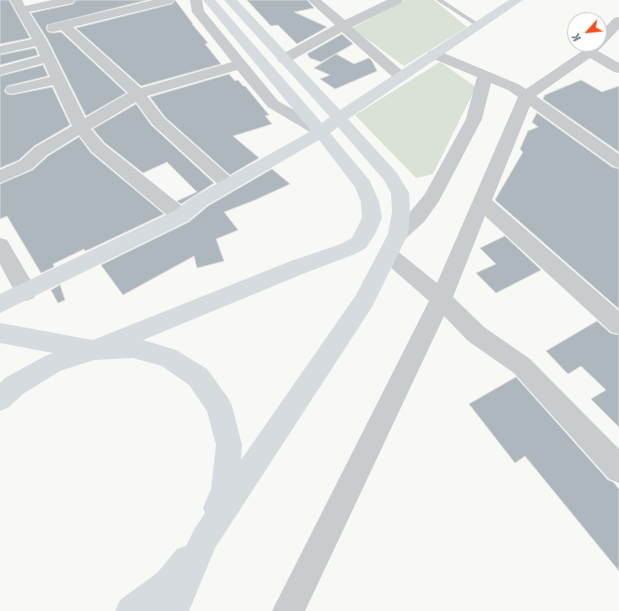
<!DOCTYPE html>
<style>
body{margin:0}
#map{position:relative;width:619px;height:611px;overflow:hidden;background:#f8f8f5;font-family:"Fira Sans Condensed",sans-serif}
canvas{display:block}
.north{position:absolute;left:567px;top:12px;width:40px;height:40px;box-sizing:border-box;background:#fff;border:1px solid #c1c9d0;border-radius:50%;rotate:243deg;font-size:11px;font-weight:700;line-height:16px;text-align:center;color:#647989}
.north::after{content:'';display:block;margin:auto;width:14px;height:18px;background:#f44d1a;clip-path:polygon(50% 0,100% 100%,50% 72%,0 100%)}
</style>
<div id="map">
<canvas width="619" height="611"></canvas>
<div class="north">K</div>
</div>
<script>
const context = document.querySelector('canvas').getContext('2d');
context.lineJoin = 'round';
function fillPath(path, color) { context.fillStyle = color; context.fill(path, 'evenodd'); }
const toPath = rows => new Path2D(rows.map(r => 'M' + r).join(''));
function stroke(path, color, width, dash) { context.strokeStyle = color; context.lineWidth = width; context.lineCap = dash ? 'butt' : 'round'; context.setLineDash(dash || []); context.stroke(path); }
fillPath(toPath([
 [405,0,434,0,467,27,404,66,352,28],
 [440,62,476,87,433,174,416,178,355,115]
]), '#dae1d6');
const building = toPath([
 [0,0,9,0,30,38,0,44,0,0],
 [76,0,147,0,47,25,46,28,48,32,53,33,61,32,126,93,86,116,48,40,31,13,73,4,76,0],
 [175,0,193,24,192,24,208,43,205,44,221,64,141,86,76,28,172,4,175,0],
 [247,0,307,0,314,8,294,12,327,27,297,44,278,25,271,26,247,0],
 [342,34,353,44,321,62,310,58,307,54,342,34],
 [35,48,38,55,0,65,0,55,35,48],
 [336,54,354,64,369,58,372,61,377,71,335,89,320,79,330,75,314,68,336,54],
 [43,65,48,76,7,86,4,91,7,94,12,95,52,87,70,125,34,146,19,160,0,168,0,76,43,65],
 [229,74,235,81,238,80,243,86,245,86,269,115,265,116,272,124,233,136,259,158,230,175,165,117,150,97,229,74],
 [581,80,602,92,619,86,619,152,543,99,545,95,581,80],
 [136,104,151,125,214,183,181,204,177,201,197,192,167,162,143,173,105,143,93,129,136,104],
 [537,113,612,167,619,169,619,309,495,200,523,152,520,149,528,131,538,127,532,122,537,113],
 [79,137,91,153,164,214,90,249,85,251,84,249,53,264,54,267,41,273,7,216,0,219,0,184,33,170,48,156,79,137],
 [272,169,290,184,255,200,224,212,238,230,216,239,224,261,197,268,194,256,123,295,101,265,189,222,208,206,272,169],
 [505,236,541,270,496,293,476,273,496,264,480,248,505,236],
 [60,285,65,300,58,303,51,290,60,285],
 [597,321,610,333,619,335,619,427,591,399,606,390,581,366,568,374,546,351,597,321],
 [516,377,608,480,613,482,619,489,619,571,525,456,515,463,469,404,516,377]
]);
fillPath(building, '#aeb7bd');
stroke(building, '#dadad8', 1);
fillPath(toPath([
 [436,0,443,0,481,25,476,26,436,0]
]), '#c8cccf');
fillPath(toPath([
 [10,0,22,0,25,6,52,0,75,0,73,3,29,12,47,41,85,118,128,93,61,30,53,32,48,31,47,28,48,25,153,0,174,0,172,3,73,27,141,88,232,62,192,12,190,0,202,0,204,11,278,101,327,129,329,132,327,135,321,137,315,135,268,107,237,70,147,96,164,118,235,181,238,185,235,189,229,191,223,189,152,124,136,102,91,129,104,144,188,211,191,216,188,221,181,223,174,221,92,152,79,135,47,155,32,169,0,183,0,170,20,161,35,147,72,126,53,85,12,94,7,93,5,90,7,87,50,77,44,63,0,75,0,67,40,56,36,46,0,54,0,46,32,39,10,0],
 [308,0,321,0,345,20,387,0,403,0,401,3,352,27,406,74,408,77,406,80,401,81,396,80,342,32,289,62,284,63,279,62,277,59,279,56,335,25,308,0],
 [619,17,619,29,598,51,619,63,619,73,614,72,590,58,536,96,619,154,619,168,613,166,530,106,492,200,619,311,619,334,611,332,485,216,453,297,484,327,530,359,619,449,619,483,609,479,514,373,468,341,444,316,305,611,272,611,429,301,381,259,378,254,381,249,388,246,395,249,437,283,518,97,508,90,491,83,482,119,439,201,424,222,405,239,398,241,391,239,388,234,391,229,410,212,425,194,466,119,477,77,429,57,427,54,429,51,434,50,439,51,518,84,526,89,585,49,590,44,599,44,599,34,614,18,619,17],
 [0,238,7,240,34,286,37,292,34,298,26,301,18,298,0,264,0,238]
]), '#c8cccf');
fillPath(toPath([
 [203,0,215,0,322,123,330,117,224,0,237,0,340,110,509,0,523,0,348,119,397,173,409,193,410,212,408,234,372,307,215,548,189,611,115,611,120,600,157,573,177,549,186,546,195,528,205,513,203,508,211,489,216,445,207,411,189,385,162,366,133,358,94,360,60,371,23,394,9,407,0,411,0,383,5,378,45,356,53,353,0,343,0,323,93,340,291,261,341,244,352,238,362,218,361,202,355,187,319,140,207,205,188,221,0,313,0,294,174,211,193,197,311,131,203,0],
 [338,127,384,180,391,193,392,212,388,234,356,295,241,460,242,445,232,406,228,398,207,369,176,350,143,340,305,273,355,254,366,248,375,234,382,218,379,202,370,181,330,133,338,127]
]), '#d6dbdf');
</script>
